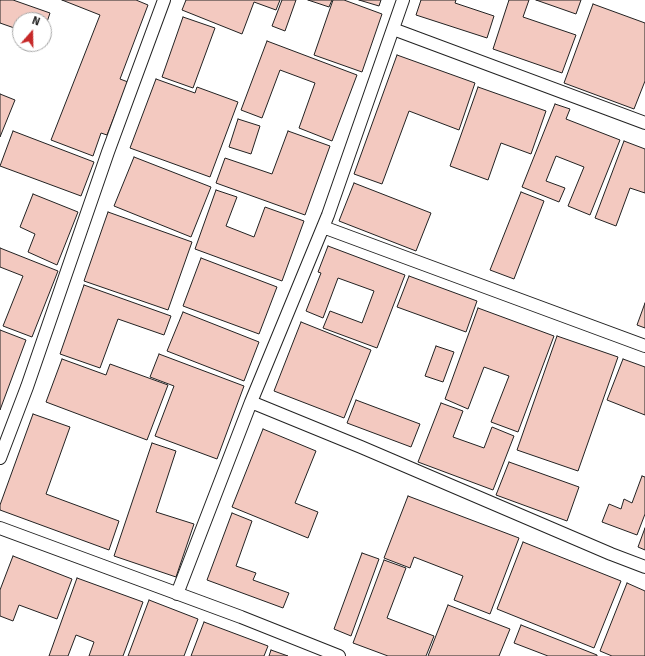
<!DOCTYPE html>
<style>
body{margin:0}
#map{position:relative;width:645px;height:656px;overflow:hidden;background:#fff;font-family:Signika,sans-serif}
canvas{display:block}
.north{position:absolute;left:12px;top:12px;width:40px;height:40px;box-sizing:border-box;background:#fff;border:1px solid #a7a7a7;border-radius:50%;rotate:20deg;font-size:11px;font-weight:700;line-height:16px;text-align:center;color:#222}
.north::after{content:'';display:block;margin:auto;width:14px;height:18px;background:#c62828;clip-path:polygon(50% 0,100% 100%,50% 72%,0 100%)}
</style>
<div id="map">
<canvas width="645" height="656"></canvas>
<div class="north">N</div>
</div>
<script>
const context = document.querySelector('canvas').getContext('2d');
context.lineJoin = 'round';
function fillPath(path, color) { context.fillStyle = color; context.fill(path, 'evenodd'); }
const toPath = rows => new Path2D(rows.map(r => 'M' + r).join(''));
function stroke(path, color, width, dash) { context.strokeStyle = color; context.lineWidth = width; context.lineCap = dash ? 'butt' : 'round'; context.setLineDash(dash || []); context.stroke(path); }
const building = toPath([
 [0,0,13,0,50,13,44,31,44,20,20,20,20,30,0,23,0,0],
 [62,0,136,0,148,5,120,79,128,82,107,135,101,133,93,156,51,140,100,15,62,0],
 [186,0,280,0,276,10,254,2,242,34,182,10,186,0],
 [282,0,296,0,285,31,272,26,282,0],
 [308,0,332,0,329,7,308,0],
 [333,0,344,0,382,14,362,72,314,55,333,0],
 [359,0,381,0,379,6,359,0],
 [421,0,456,0,455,3,494,16,487,38,416,15,421,0],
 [509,0,529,0,523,17,576,35,562,73,493,49,509,0],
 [536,0,581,0,576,14,536,0],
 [593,4,645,23,645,81,634,109,564,83,593,4],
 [183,17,215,28,193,88,162,77,183,17],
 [267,41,357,75,332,141,299,128,315,83,280,70,262,118,241,110,267,41],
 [397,55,475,83,459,130,409,111,382,184,354,174,397,55],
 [156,79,195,93,197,87,238,102,210,177,130,148,156,79],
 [478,87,546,111,531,154,501,143,488,180,450,166,478,87],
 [0,94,15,100,0,137,0,94],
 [555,104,570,109,566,119,620,140,590,215,568,206,584,167,556,156,546,181,565,188,559,202,522,187,555,104],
 [238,119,260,126,251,154,229,147,238,119],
 [13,131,94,162,81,196,0,166,13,131],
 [288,131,330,146,305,215,216,183,225,158,272,174,288,131],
 [624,141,645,149,645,193,630,188,616,226,595,218,624,141],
 [134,157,211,187,191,237,114,206,134,157],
 [354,183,431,213,416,251,339,221,354,183],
 [216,190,237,197,226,226,254,237,265,207,304,221,282,281,195,249,216,190],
 [521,192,544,201,514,279,490,270,521,192],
 [33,194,78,212,57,265,28,252,35,234,20,227,33,194],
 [108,212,192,242,168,310,84,281,108,212],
 [328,246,405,275,377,348,323,328,330,311,362,323,374,291,338,278,323,318,306,311,321,273,318,272,328,246],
 [0,248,58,271,32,337,3,326,23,276,0,267,0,248],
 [201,258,277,287,259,334,183,306,201,258],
 [409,276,477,301,466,332,397,307,409,276],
 [84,285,171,316,164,335,118,319,100,368,60,354,84,285],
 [645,303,645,328,637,325,645,303],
 [478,308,554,336,518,432,491,422,509,376,484,367,468,409,445,399,478,308],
 [183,312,259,342,244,381,167,351,183,312],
 [301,322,371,350,344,418,274,391,301,322],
 [0,330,26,340,0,410,0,330],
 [557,336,618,357,578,471,517,450,557,336],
 [436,346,454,352,443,382,425,376,436,346],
 [159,354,244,386,217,459,155,436,174,386,150,377,159,354],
 [62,359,106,375,110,364,168,385,147,440,46,402,62,359],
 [623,359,645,367,645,415,607,400,623,359],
 [356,400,420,424,411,447,347,423,356,400],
 [441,403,463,411,453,437,484,448,492,427,514,436,493,490,418,462,441,403],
 [33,414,70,427,46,494,119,521,109,550,0,510,0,505,33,414],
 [263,429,316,451,295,503,318,512,308,538,232,507,263,429],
 [152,443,176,451,156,512,194,524,176,577,114,556,152,443],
 [509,462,579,487,567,521,496,495,509,462],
 [642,476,645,477,645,514,637,535,602,522,609,504,621,509,624,499,632,503,642,476],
 [408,496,519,538,490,614,454,600,463,576,414,557,410,568,384,558,408,496],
 [232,513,252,521,236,566,256,573,253,580,289,593,283,608,207,580,232,513],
 [645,528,645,550,638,547,645,528],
 [523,542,621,581,594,648,497,609,523,542],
 [362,553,379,559,351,636,334,629,362,553],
 [13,556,72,579,57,619,19,605,13,621,0,616,0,590,13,556],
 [384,560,406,568,387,618,434,636,426,656,388,656,353,643,384,560],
 [77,578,143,602,123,656,89,656,94,642,76,635,68,656,49,656,77,578],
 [627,583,645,591,645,656,612,656,600,651,627,583],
 [149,600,198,619,184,656,128,656,149,600],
 [448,605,510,629,499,656,428,656,448,605],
 [204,622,268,646,264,656,191,656,204,622],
 [521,625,597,655,597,656,548,656,514,643,521,625],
 [271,650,288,656,269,656,271,650]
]);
fillPath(building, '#f3c9c0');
stroke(building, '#222', 1);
const service = toPath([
 [393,29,645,123],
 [323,227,645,346],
 [251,402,328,215,403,0],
 [0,458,27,387,108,152,164,0],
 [0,528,241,617,339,656],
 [177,594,251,402,361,447,611,554,645,567]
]);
stroke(service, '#222', 14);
stroke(service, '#fff', 12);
</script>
